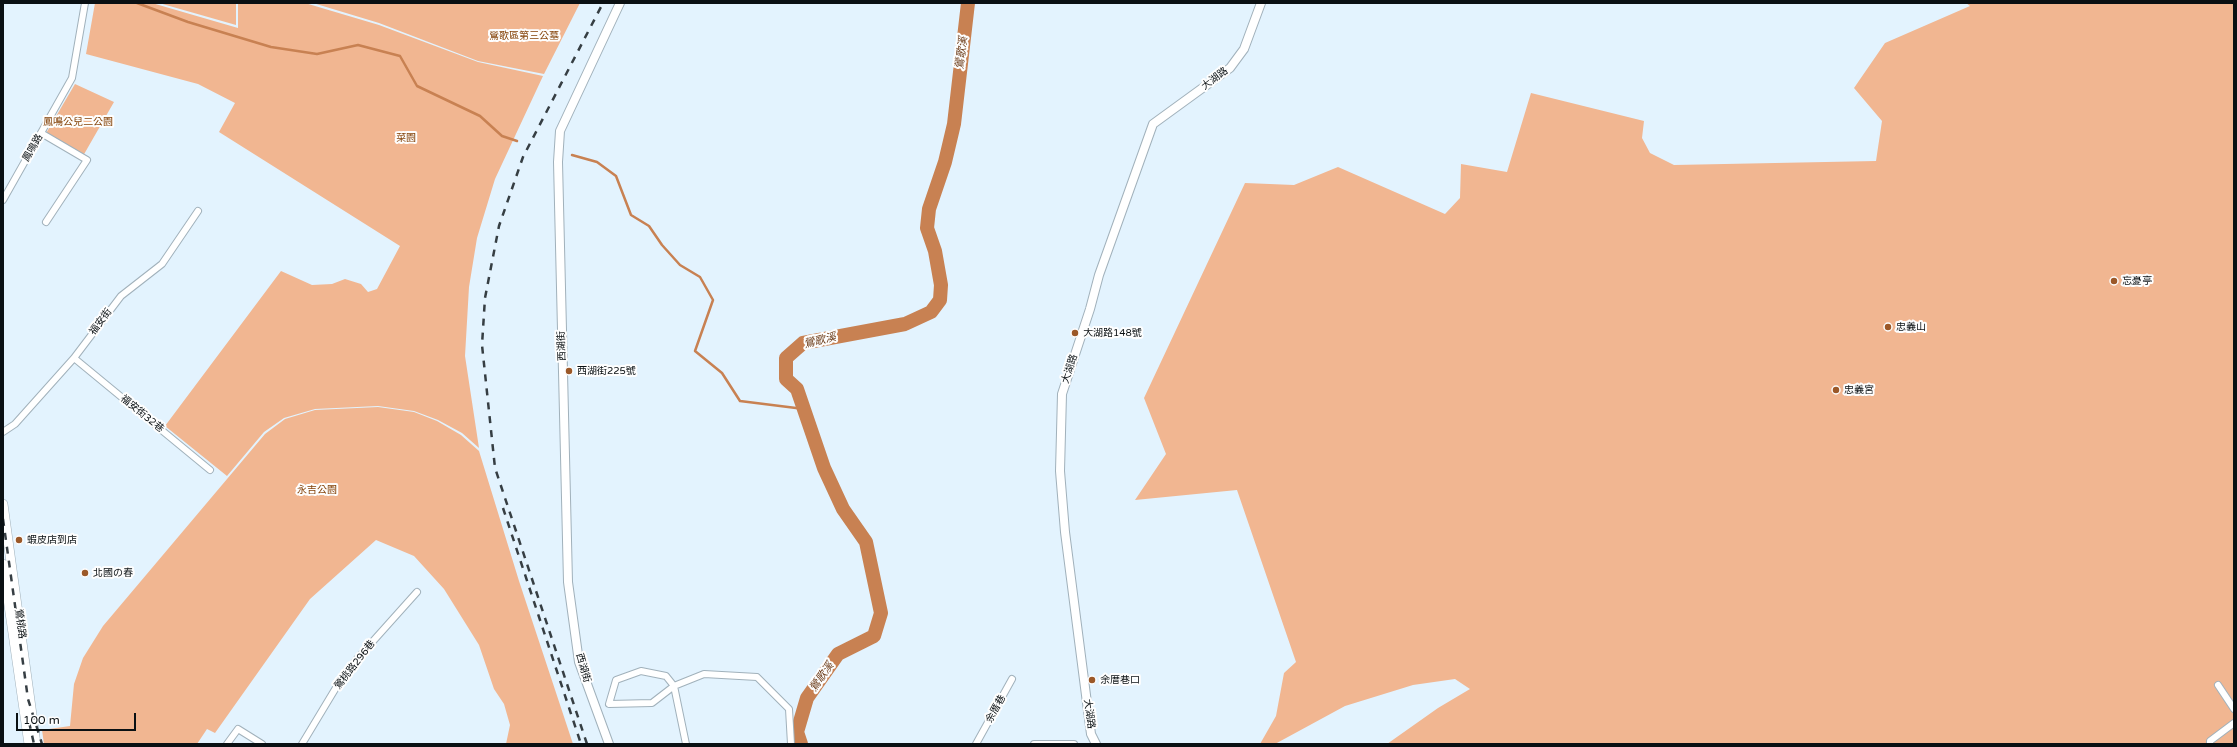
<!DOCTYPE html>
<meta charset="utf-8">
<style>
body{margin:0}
#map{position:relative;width:2237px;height:747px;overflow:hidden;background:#e3f3fe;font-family:"Varela Round",sans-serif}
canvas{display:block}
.frame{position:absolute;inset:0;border:4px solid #0a1013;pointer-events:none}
.scale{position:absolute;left:16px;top:713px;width:120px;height:18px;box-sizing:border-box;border:2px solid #0a1013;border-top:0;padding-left:5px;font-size:12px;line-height:14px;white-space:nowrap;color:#0a1013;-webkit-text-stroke:3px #fefefe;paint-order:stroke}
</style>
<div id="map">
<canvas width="2237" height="747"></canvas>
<div class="frame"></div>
<div class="scale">100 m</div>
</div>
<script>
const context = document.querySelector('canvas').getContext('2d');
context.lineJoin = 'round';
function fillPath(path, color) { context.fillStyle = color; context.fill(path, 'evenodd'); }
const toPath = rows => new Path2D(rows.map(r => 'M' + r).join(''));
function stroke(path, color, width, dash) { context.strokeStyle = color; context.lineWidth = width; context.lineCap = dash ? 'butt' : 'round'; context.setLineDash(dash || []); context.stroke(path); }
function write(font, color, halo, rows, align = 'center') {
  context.font = font + ' "Varela Round","Noto Sans TC","Noto Sans JP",sans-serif'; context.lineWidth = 4; context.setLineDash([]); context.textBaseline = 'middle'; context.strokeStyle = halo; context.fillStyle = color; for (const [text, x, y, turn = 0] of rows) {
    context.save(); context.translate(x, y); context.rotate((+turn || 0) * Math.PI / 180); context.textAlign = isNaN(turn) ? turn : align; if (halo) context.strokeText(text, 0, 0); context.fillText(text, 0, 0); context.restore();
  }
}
fillPath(toPath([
 [95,3,152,3,238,28,238,3,305,3,379,25,478,62,543,76,495,179,477,238,469,287,465,356,479,448,462,433,438,420,414,411,378,406,315,409,284,418,264,432,227,476,165,426,281,271,312,285,332,284,345,279,361,284,368,292,377,289,400,246,219,132,235,103,198,84,86,54],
 [159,3,236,3,236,25],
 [313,3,580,3,544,74,478,61,379,23],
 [1966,3,2234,3,2234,744,1387,744,1438,708,1470,689,1455,679,1413,685,1345,706,1275,744,1260,744,1276,716,1284,673,1296,662,1237,490,1135,500,1166,454,1144,398,1245,183,1294,185,1338,167,1445,214,1460,198,1461,164,1507,172,1531,93,1644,121,1642,138,1650,153,1674,165,1876,161,1882,121,1854,88,1885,43,1970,6],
 [75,84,114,102,83,156,45,135],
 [378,407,414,412,437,421,461,435,479,451,519,581,573,744,506,744,510,725,504,704,494,689,479,645,444,589,414,556,376,540,310,599,215,733,207,729,197,744,44,744,42,730,70,726,74,684,83,658,103,626,265,434,285,419,315,410]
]), '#f1b691');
stroke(toPath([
 [137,3,188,22,271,47,317,54,358,45,400,56,417,86,480,116,502,136,517,141],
 [572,155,597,162,616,176,631,215,649,226,662,245,680,265,700,277,713,300,695,351,722,373,740,401,804,409]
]), '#c88152', 2.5);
stroke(toPath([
 [801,744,797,732,807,698,838,654,874,636,881,613,866,542,843,509,824,468,797,389,786,379,786,358,803,343,905,324,931,312,940,300,941,285,935,251,927,228,929,209,945,162,954,124,968,3]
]), '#c88152', 14);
const minor = toPath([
 [41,133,87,160,46,222],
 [3,200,72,78,85,3],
 [74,358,210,470],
 [3,432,15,424,74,358,121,296,162,264,198,211],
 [2218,685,2234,709],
 [227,744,238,729,262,744],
 [302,744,337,686,357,659,417,592],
 [686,744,674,686,666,676,641,671,616,680,609,704,652,703,674,686,704,674,757,677,789,709,791,744],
 [976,744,1012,679],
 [1034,744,1074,744],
 [2210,744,2210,741,2234,723]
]);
const tertiary = toPath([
 [609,744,579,662,568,582,558,162,560,131,620,3],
 [1096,744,1091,734,1065,532,1060,471,1062,394,1090,309,1099,275,1153,124,1230,68,1244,49,1261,3]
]);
const secondary = toPath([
 [3,504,36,744],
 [3,564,29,744]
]);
stroke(minor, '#a1b1bb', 8);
stroke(tertiary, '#a1b1bb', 10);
stroke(secondary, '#a1b1bb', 10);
stroke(minor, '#fff', 6);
stroke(tertiary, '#fff', 8);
stroke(secondary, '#fff', 9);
stroke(toPath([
 [503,508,581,744],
 [3,519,28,699,42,744],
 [29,722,34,744],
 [587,744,495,468,482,345,485,298,499,226,523,157,603,3]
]), '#363e43', 2.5, [7, 7]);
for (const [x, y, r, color] of [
 [2114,281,4,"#9b5828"],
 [1888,327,4,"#9b5828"],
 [1075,333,4,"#9b5828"],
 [569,371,4,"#9b5828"],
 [1836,390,4,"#9b5828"],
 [19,540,4,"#9b5828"],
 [85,573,4,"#9b5828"],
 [1092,680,4,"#9b5828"]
]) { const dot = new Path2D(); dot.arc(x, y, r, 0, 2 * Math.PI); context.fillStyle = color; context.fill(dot); stroke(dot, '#fefefe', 1.5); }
write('10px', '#844208', '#fefefe', [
 ["鶯歌區第三公墓",524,36],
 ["鳳鳴公兒二公園",78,122],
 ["菜園",406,138],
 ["永吉公園",317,490]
]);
write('10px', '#0a1013', '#fefefe', [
 ["大湖路",1215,79,-37],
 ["鳳鳴路",33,148,-60],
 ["福安街",101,322,-53],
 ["西湖街",562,346,-92],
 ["大湖路",1070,369,-72],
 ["福安街32巷",142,414,39],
 ["鶯桃路",20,624,82],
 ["鶯桃路296巷",355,665,-52],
 ["西湖街",583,668,74],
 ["余厝巷",996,709,-61],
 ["大湖路",1089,714,82]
]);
write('10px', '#0a1013', '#fefefe', [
 ["忘憂亭",2122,281],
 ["忠義山",1896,327],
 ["大湖路148號",1083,333],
 ["西湖街225號",577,371],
 ["忠義宮",1844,390],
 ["蝦皮店到店",27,540],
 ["北國の春",93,573],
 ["余厝巷口",1100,680]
], 'left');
write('italic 11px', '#6b3b18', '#fefefe', [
 ["鶯歌溪",962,53,-83],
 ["鶯歌溪",820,341,-14],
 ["鶯歌溪",822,677,-55]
]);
</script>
